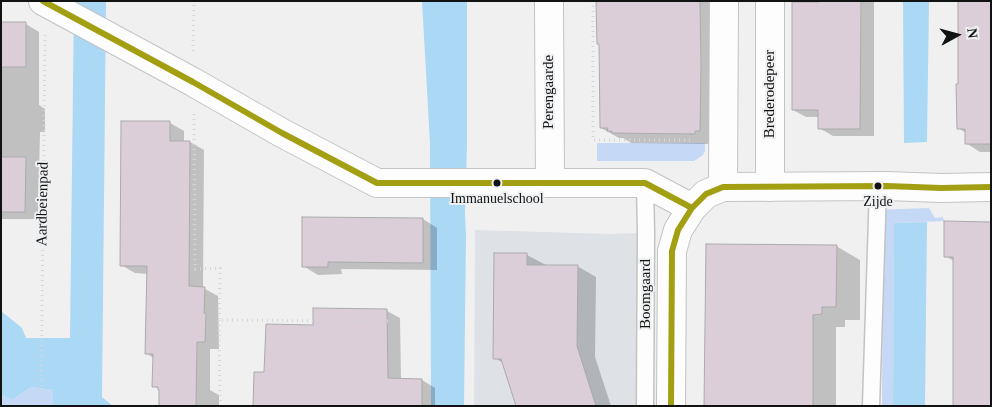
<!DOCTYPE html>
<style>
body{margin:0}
#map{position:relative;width:992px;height:407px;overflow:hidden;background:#f0f0f1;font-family:"Times New Roman",serif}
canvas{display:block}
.frame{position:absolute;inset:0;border:2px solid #111212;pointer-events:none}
.north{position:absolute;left:932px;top:10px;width:50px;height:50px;-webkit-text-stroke:4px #eff0f2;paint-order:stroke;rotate:83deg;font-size:14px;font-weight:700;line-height:20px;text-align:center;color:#111212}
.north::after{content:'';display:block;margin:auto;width:18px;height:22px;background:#111212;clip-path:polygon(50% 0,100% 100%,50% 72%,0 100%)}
</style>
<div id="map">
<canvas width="992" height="407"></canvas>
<div class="frame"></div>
<div class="north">N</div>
</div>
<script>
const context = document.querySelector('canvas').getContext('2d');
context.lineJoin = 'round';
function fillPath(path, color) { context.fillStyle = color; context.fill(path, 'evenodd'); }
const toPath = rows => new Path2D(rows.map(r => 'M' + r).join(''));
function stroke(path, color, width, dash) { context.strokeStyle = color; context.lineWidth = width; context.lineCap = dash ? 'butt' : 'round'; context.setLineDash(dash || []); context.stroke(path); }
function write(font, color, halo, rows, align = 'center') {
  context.font = font + ' "Times New Roman",serif'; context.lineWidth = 4; context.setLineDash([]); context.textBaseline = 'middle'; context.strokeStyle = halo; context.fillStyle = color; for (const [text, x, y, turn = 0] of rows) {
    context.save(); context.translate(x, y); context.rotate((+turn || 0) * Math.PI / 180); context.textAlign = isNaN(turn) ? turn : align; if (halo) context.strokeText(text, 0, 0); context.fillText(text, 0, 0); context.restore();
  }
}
fillPath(toPath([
 [475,230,611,234,637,233,637,406,474,406]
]), '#dee1e6');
fillPath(toPath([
 [597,143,705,143,705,151,703,155,694,161,597,161],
 [929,208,935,218,943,217,944,221,894,223,893,406,882,406,883,227,875,210],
 [31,387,54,390,53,406,1,406,1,395,12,400]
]), '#c5d8f6');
fillPath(toPath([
 [74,1,106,1,102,397,113,406,53,406,53,390,31,387,12,400,1,395,1,311,22,328,26,338,70,338],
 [422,1,467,1,467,145,465,213,466,236,464,406,431,406,430,143],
 [903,1,929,1,927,142,904,143],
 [927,222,925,406,893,406,894,223]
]), '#abd8f4');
fillPath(toPath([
 [604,1,719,1,713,144,631,143,623,138,619,138,601,128],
 [793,1,874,1,874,136,833,136,819,128,819,117,806,117,793,110],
 [991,1,991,152,980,152,966,143,966,133,958,128,960,85],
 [1,24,26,24,39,32,39,105,45,109,45,132,40,132,38,219,1,219],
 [170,123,184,131,184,142,190,142,204,150,203,288,218,296,219,349,210,349,210,390,219,395,219,406,160,406,160,390,154,386,154,358,147,354,148,274,135,273,121,265],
 [303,219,423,219,437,228,437,270,341,269,342,274,318,275,303,266],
 [991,223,954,261,945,256],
 [836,246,860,260,860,320,845,320,845,327,836,327,836,406,706,406],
 [527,255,546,265,577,266,596,277,595,357,611,406,517,406,503,363,495,358],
 [387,311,400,318,401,380,422,380,435,388,435,406,255,406,266,373,314,326]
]), '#0003');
const building = toPath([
 [596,1,700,1,701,65,700,131,695,131,695,134,612,133,612,131,607,131,608,128,600,128,599,44,597,44,596,1],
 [819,1,861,1,860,129,818,129,818,110,792,110,792,2,819,2,819,1],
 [958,1,991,1,991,144,965,144,965,129,957,129,956,84,958,84,958,1],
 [1,22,26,22,26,67,1,67,1,22],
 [121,121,170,121,170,141,190,141,189,286,205,287,204,313,206,313,205,342,197,342,196,406,159,406,159,390,158,390,158,387,152,387,153,354,145,354,147,266,120,266,121,121],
 [1,157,26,157,25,212,1,212,1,157],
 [302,217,423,218,423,263,328,262,328,267,302,267,302,217],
 [944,221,991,222,991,406,953,406,953,257,944,257,944,221],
 [706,244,837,245,836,307,822,307,822,314,813,315,813,406,704,406,706,244],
 [494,253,527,253,527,265,578,265,577,346,596,406,516,406,501,359,493,359,494,253],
 [313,308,387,309,388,378,422,379,422,406,253,406,254,372,264,372,266,324,313,325,313,308]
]);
fillPath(building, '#dcced9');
stroke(building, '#aaa', 1);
const service = toPath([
 [645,183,646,233,645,406],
 [871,406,878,187]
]);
const minor = toPath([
 [43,1,193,82,282,133,377,183,645,183,692,208],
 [549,1,550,183],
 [723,187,724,1],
 [770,187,770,1]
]);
const tertiary = toPath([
 [671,406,672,251,678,230,692,208,706,194,723,187,887,186,941,188,991,187]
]);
stroke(service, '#c3c3c4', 19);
stroke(minor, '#c3c3c4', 30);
stroke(tertiary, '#c3c3c4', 30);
stroke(toPath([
 [593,1,593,140,694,140],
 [193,51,194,1],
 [194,114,195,269,220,268,219,320,389,321],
 [1,225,3,225],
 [219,320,220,406],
 [41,406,45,34]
]), '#d6d6d6', 3, [1, 4]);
stroke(service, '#fdfdfd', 16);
stroke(minor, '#fdfdfd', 28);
stroke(tertiary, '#fdfdfd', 28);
stroke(toPath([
 [43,1,193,82,282,133,377,183,645,183,692,208],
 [671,406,672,251,678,230,692,208,706,194,723,187,887,186,941,188,991,187]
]), '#a39f13', 6);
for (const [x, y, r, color] of [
 [497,183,4.5,"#111212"],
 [878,186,4.5,"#111212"]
]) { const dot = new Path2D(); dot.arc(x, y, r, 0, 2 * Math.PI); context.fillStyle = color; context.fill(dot); stroke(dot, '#eff0f2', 2); }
write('14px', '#111212', '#eff0f2', [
 ["Immanuelschool",497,199],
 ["Zijde",878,202]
]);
write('15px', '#111212', '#eff0f2', [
 ["Perengaarde",549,92,-90],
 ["Brederodepeer",770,94,-90],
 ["Aardbeienpad",43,204,-89],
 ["Boomgaard",646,294,-90]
]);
</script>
